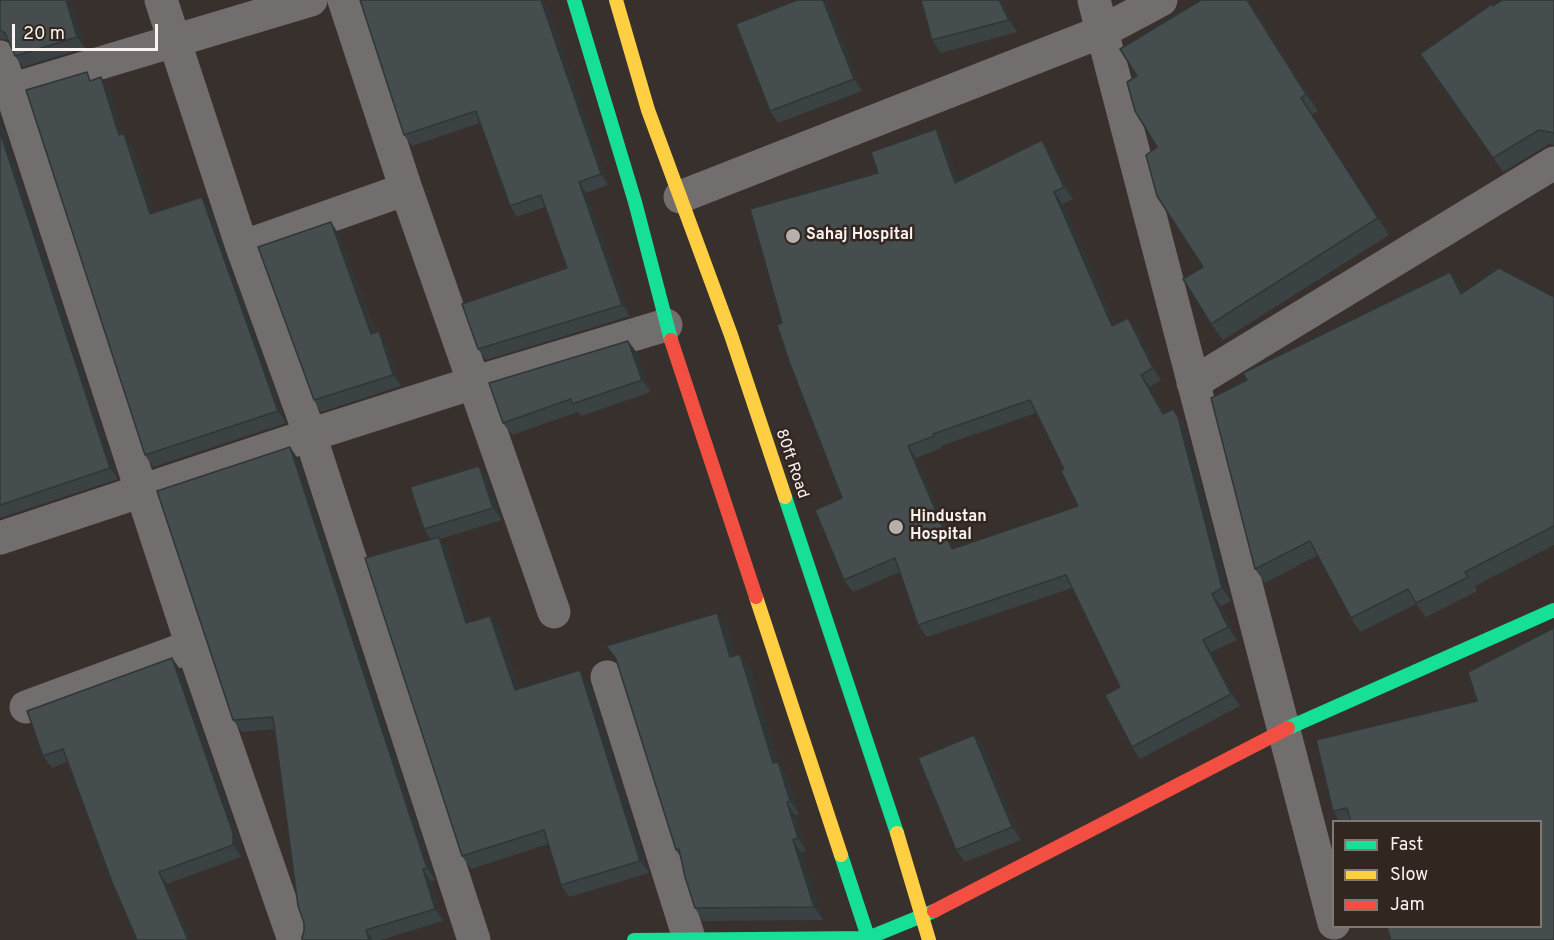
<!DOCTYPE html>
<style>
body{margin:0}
#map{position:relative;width:1554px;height:940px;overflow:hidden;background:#38302d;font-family:Overpass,sans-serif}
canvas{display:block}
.legend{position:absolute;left:1332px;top:820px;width:210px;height:108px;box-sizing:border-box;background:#322620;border:2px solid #827873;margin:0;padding:8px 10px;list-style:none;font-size:18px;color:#fbf3ef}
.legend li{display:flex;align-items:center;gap:12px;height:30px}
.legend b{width:30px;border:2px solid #827873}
.scale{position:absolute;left:12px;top:24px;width:146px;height:27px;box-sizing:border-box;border:3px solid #fbf3ef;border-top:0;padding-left:8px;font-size:18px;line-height:21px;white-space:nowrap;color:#fbf3ef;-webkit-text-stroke:4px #322620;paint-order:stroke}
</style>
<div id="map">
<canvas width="1554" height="940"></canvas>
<ul class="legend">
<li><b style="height:8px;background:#16e098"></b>Fast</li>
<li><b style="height:8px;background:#ffcf43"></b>Slow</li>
<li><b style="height:8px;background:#f24e42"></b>Jam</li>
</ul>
<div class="scale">20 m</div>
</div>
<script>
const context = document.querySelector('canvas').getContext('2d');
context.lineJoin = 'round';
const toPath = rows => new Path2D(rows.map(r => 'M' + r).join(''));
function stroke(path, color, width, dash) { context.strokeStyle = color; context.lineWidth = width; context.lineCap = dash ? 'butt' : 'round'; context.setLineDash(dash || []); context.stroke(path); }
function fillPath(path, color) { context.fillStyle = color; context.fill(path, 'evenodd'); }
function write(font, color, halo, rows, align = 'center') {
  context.font = font + ' Overpass,sans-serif'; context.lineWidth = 5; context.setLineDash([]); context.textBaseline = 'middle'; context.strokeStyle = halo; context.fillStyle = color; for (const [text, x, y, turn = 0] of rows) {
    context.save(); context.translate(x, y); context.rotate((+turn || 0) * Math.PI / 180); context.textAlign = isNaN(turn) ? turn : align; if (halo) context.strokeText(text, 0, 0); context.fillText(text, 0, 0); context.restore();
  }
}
stroke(toPath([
 [161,0,242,247,310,435,474,940],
 [344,0,406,189,554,612],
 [1094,0,1334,923],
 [0,57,192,646,294,940],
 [10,90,311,0],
 [680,197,1101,32,1161,0],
 [242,247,406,189],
 [1193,383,1554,163],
 [0,538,310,435,473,383,666,325],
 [607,677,689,938],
 [26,707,192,646]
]), '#726e6d', 33);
stroke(toPath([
 [574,0,635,202,671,340],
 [785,497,897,833],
 [1288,728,1554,610],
 [841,855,869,940],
 [634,940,868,938,934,911]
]), '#16e098', 14);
stroke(toPath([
 [616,0,648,110,731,335,785,497],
 [756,597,841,855],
 [897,833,929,940]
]), '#ffcf43', 14);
stroke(toPath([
 [671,340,756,597],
 [934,911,1288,728]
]), '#f24e42', 14);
fillPath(toPath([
 [0,0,70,0,85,48,23,67,15,56,9,41,4,39,0,39],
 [797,0,826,0,828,3,862,91,778,123,770,111],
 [1002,0,1017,32,941,53,932,40],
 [1201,0,1249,0,1318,111,1312,114,1389,235,1223,340,1211,324,1203,267,1157,147,1137,76],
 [1554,0,1554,145,1549,144,1503,172,1420,54,1493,6],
 [548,8,608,185,586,193,630,316,486,360,478,349,567,268,545,207,517,217,510,206,480,123,412,146,404,135],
 [93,80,109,89,123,134,132,146,154,212,210,209,286,423,153,467,145,455],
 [0,119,118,479,0,518],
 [936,129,945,142,958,182,1042,140,1050,152,1073,199,1063,204,1115,324,1128,318,1137,330,1161,380,1150,387,1164,413,1182,421,1186,429,1231,601,1221,606,1237,640,1211,652,1240,706,1140,759,1132,747,1120,687,1072,588,927,637,918,625,900,572,853,592,844,580,842,498,782,323],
 [1036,413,1064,469,1078,506,955,548,916,458,942,448,941,446],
 [338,233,375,332,386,342,401,386,321,412,314,400],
 [1450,272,1463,292,1554,297,1554,545,1475,586,1477,591,1426,617,1416,604,1360,632,1351,618,1318,555,1265,583,1255,569,1247,380],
 [628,341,637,353,651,392,581,416,578,412,512,435,503,423],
 [290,447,298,459,435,880,431,881,443,921,380,940,302,940,304,931,304,923,275,729,242,732,233,720],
 [479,466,487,478,502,520,440,539,447,549,470,622,490,616,499,628,519,689,589,682,649,873,569,897,561,885,548,844,471,869,462,856,430,539,424,529],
 [726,625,735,656,740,654,749,666,778,762,786,774,799,814,795,815,806,851,801,852,823,920,703,921,695,908,680,856,676,850],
 [181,670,241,845,241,857,167,884,67,762,52,768,43,756],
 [974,735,983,747,1021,840,965,862,956,850],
 [1316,740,1540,822,1340,822,1333,811]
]), '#3b4243');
fillPath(toPath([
 [66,0,70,0,85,48,77,37],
 [541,0,542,0,548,8,608,185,601,174],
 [823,0,826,0,828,3,862,91,854,79],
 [999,0,1002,0,1017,32,1009,20],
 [1247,0,1249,0,1318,111,1306,94],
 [101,77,109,89,128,147,119,135],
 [1301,98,1312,114,1389,235,1378,218],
 [0,119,118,479,110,468,0,132],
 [936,129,945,142,963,196,955,183],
 [124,134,132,146,159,225,150,214],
 [1042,140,1050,152,1073,199,1064,187],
 [579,182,586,193,630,316,622,305],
 [1054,192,1063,204,1121,338,1112,326],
 [202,197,210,209,286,423,278,411],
 [331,222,338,233,379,345,371,334],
 [1450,272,1460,285,1471,307,1461,294],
 [1128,318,1137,330,1161,380,1153,368],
 [379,331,386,342,401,386,393,375],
 [628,341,637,353,651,392,642,380],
 [1141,375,1150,387,1172,426,1163,414],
 [1173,409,1186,429,1231,601,1222,588],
 [908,446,916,458,961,561,952,549],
 [290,447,298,459,435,880,427,868],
 [479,466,487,478,502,520,493,508],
 [439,537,447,549,475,636,466,623],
 [1212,594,1221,606,1237,640,1228,627],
 [717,613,726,625,739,669,730,657],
 [490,616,499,628,523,703,515,690],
 [1203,640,1211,652,1240,706,1231,694],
 [740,654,749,666,778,762,786,774,799,814,790,801,773,763],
 [172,658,181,670,241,845,241,857,233,845],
 [580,670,589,682,649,873,640,861],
 [974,735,983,747,1021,840,1012,827],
 [787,802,795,815,806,851,798,838],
 [793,840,801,852,823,920,814,907],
 [423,869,431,881,443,921,435,909],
 [159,872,167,884,191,940,188,940],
 [366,930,373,940,369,940]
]), '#303637');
const building = toPath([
 [0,0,66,0,77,37,15,56,5,33,0,30,0,0],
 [360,0,541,0,601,174,579,182,622,305,478,349,462,304,567,268,541,195,510,206,476,111,404,135,360,0],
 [797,0,823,0,854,79,770,111,736,24,797,0],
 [921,0,999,0,1009,20,932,40,921,0],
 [1201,0,1247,0,1306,94,1301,98,1378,218,1211,324,1183,279,1203,267,1157,196,1146,155,1157,147,1135,111,1127,82,1137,76,1120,49,1201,0],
 [1502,0,1554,0,1554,133,1539,130,1493,158,1420,54,1492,4,1493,6,1502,0],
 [87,72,90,81,101,77,119,135,124,134,150,214,202,197,278,411,145,455,26,90,87,72],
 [936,129,955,183,1042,140,1064,187,1054,192,1112,326,1128,318,1153,368,1141,375,1163,414,1173,409,1178,417,1222,588,1212,594,1228,627,1203,640,1231,694,1132,747,1105,695,1120,687,1066,575,918,625,895,558,844,580,815,510,842,498,790,364,777,325,782,323,750,209,878,173,871,152,936,129],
 [1030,400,1064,469,1061,471,1078,506,952,549,908,446,934,436,933,434,1030,400],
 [0,132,110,468,0,505,0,132],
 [331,222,371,334,379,331,393,375,314,400,258,247,331,222],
 [1499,268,1554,297,1554,526,1465,572,1468,577,1416,603,1408,589,1351,618,1310,541,1255,569,1211,398,1247,380,1243,373,1450,272,1461,294,1499,268],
 [628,341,642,380,572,404,571,399,503,423,489,383,628,341],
 [290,447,427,868,423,869,435,909,366,930,369,940,302,940,302,937,304,931,304,923,298,906,273,717,233,720,157,491,290,447],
 [479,466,493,508,424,529,410,487,479,466],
 [439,537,466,623,490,616,515,690,580,670,640,861,561,885,544,830,462,856,365,558,439,537],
 [717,613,730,657,740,654,773,763,778,762,790,801,787,802,798,838,793,840,814,907,695,908,685,877,679,849,676,850,616,659,606,646,717,613],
 [1554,628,1554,940,1391,940,1387,927,1540,927,1540,822,1351,822,1347,808,1333,811,1316,740,1477,701,1468,672,1554,628],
 [172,658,233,833,233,845,159,872,188,940,137,940,112,882,63,749,43,756,27,711,172,658],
 [974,735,1012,827,956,850,918,758,974,735]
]);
fillPath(building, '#454d4e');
stroke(building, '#303637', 1.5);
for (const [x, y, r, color] of [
 [793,236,8,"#b7afab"],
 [896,527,8,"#b7afab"]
]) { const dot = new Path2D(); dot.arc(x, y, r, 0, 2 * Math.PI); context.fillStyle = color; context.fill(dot); stroke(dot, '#322620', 2); }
write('bold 16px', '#fbf3ef', '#322620', [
 ["Sahaj Hospital",806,236],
 ["Hindustan",910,518],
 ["Hospital",910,536]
], 'left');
write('16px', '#fbf3ef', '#322620', [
 ["80ft Road",791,464,71]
]);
</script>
